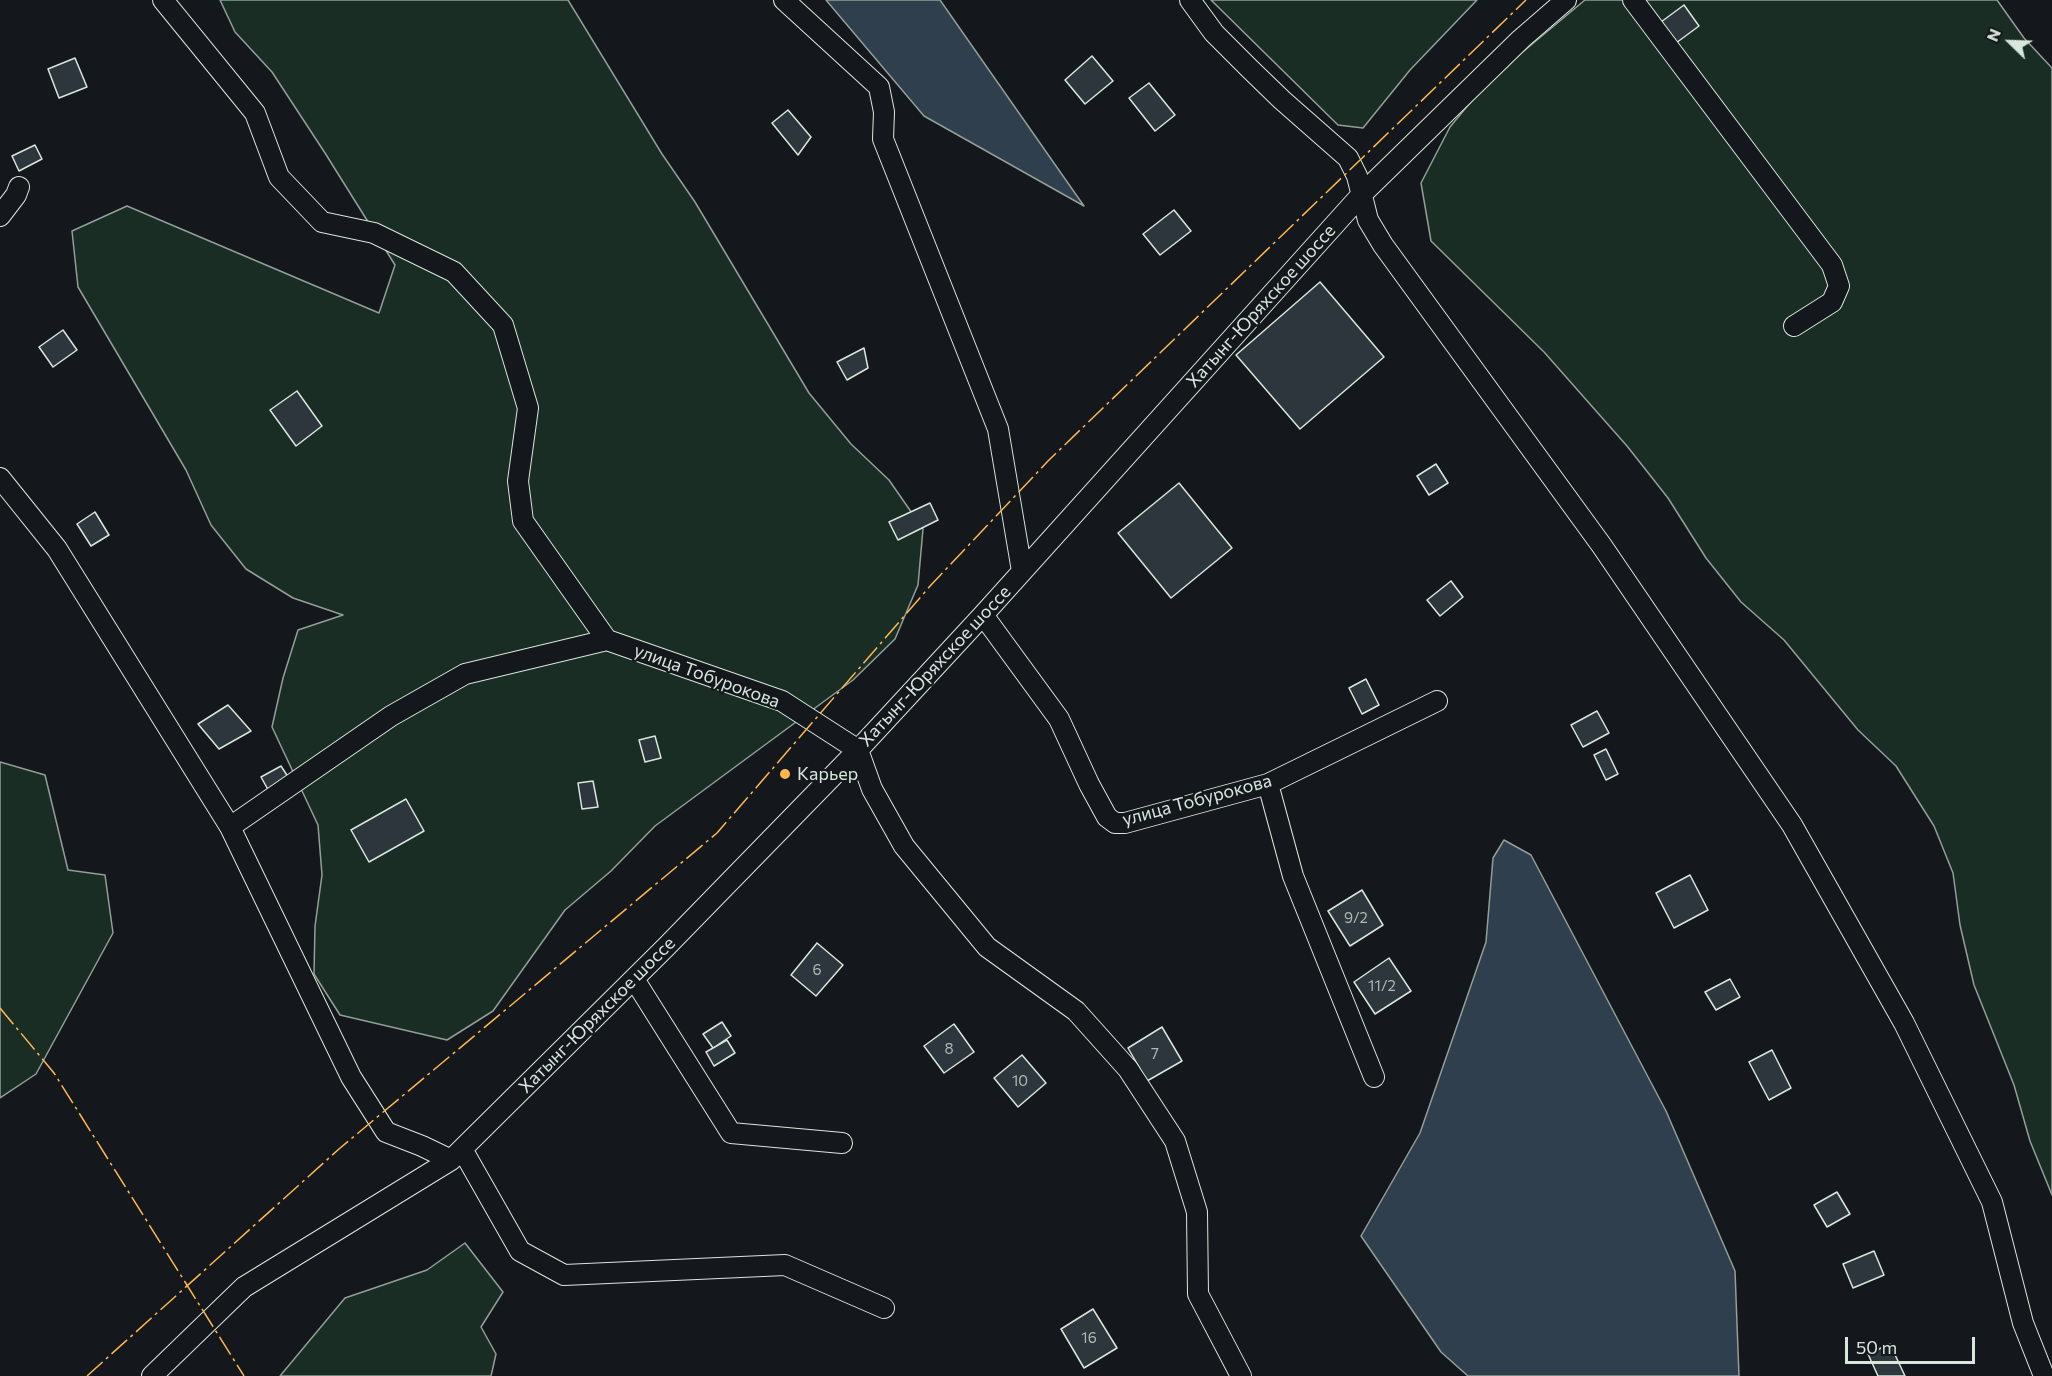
<!DOCTYPE html>
<meta charset="utf-8">
<style>
body{margin:0}
#map{position:relative;width:2052px;height:1376px;overflow:hidden;background:#14181c;font-family:Commissioner,sans-serif}
canvas{display:block}
.north{position:absolute;left:1980px;top:12px;width:60px;height:60px;-webkit-text-stroke:4px #14181c;paint-order:stroke;rotate:293deg;font-size:16px;font-weight:700;line-height:24px;text-align:center;color:#d8e6dc}
.north::after{content:'';display:block;margin:auto;width:21px;height:27px;background:#d8e6dc;clip-path:polygon(50% 0,100% 100%,50% 72%,0 100%)}
.scale{position:absolute;left:1845px;top:1337px;width:130px;height:27px;box-sizing:border-box;border:3px solid #d8e6dc;border-top:0;padding-left:8px;font-size:18px;line-height:21px;white-space:nowrap;color:#d8e6dc;-webkit-text-stroke:4px #14181c;paint-order:stroke}
</style>
<div id="map">
<canvas width="2052" height="1376"></canvas>
<div class="north">N</div>
<div class="scale">50 m</div>
</div>
<script>
const context = document.querySelector('canvas').getContext('2d');
context.lineJoin = 'round';
function fillPath(path, color) { context.fillStyle = color; context.fill(path, 'evenodd'); }
const toPath = rows => new Path2D(rows.map(r => 'M' + r).join(''));
function stroke(path, color, width, dash) { context.strokeStyle = color; context.lineWidth = width; context.lineCap = dash ? 'butt' : 'round'; context.setLineDash(dash || []); context.stroke(path); }
function write(font, color, halo, rows, align = 'center') {
  context.font = font + ' Commissioner,sans-serif'; context.lineWidth = 4.5; context.setLineDash([]); context.textBaseline = 'middle'; context.strokeStyle = halo; context.fillStyle = color; for (const [text, x, y, turn = 0] of rows) {
    context.save(); context.translate(x, y); context.rotate((+turn || 0) * Math.PI / 180); context.textAlign = isNaN(turn) ? turn : align; if (halo) context.strokeText(text, 0, 0); context.fillText(text, 0, 0); context.restore();
  }
}
const green = toPath([
 [220,0,568,0,662,154,695,202,809,393,851,444,889,480,923,529,918,585,895,639,853,680,655,826,611,871,565,910,493,1011,447,1040,340,1015,314,974,315,926,322,875,318,825,272,727,283,678,298,630,343,615,293,598,246,569,211,525,186,470,78,287,72,231,127,206,379,313,395,265,325,153,272,72,235,32,220,0],
 [1211,0,1477,0,1410,70,1363,128,1338,125,1211,0],
 [1585,0,1997,0,2024,38,2052,68,2052,1195,2030,1141,2014,1085,1974,985,1960,925,1953,873,1934,826,1896,766,1858,730,1784,640,1741,602,1706,558,1668,498,1627,446,1544,352,1431,241,1421,183,1450,127,1489,80,1585,0],
 [0,762,45,775,68,870,105,875,113,933,36,1074,0,1098,0,762],
 [465,1243,503,1292,481,1327,496,1354,491,1376,280,1376,345,1298,427,1270,465,1243]
]);
fillPath(green, '#1a2d24');
stroke(green, '#939e99', 1.5);
const water = toPath([
 [826,0,940,0,1084,206,924,116,826,0],
 [1504,840,1531,855,1666,1111,1735,1271,1739,1376,1468,1376,1441,1352,1361,1236,1420,1133,1486,942,1493,858,1504,840]
]);
fillPath(water, '#2f3f4d');
stroke(water, '#939e99', 1.5);
const building = toPath([
 [1684,5,1699,26,1676,43,1661,22,1684,5],
 [1092,56,1113,81,1085,104,1065,80,1092,56],
 [75,58,87,87,59,98,48,69,75,58],
 [1149,83,1175,115,1155,131,1129,98,1149,83],
 [788,110,811,137,798,155,772,123,788,110],
 [35,145,42,159,19,171,12,156,35,145],
 [1174,210,1191,231,1160,255,1143,234,1174,210],
 [1320,282,1384,357,1300,429,1236,355,1320,282],
 [63,330,77,350,53,367,39,347,63,330],
 [864,348,868,368,847,380,837,362,864,348],
 [297,391,322,426,296,446,270,410,297,391],
 [1436,464,1448,483,1429,495,1417,476,1436,464],
 [1179,483,1232,548,1171,598,1118,533,1179,483],
 [930,503,938,520,898,540,889,522,930,503],
 [95,512,109,535,91,546,77,524,95,512],
 [1451,581,1463,597,1440,616,1427,600,1451,581],
 [1366,679,1379,705,1362,714,1349,688,1366,679],
 [228,705,251,731,219,749,198,724,228,705],
 [1597,711,1609,733,1583,747,1571,725,1597,711],
 [655,736,661,758,645,762,639,740,655,736],
 [1606,749,1618,774,1606,780,1594,755,1606,749],
 [281,766,292,783,271,795,261,777,281,766],
 [593,781,598,807,582,809,578,783,593,781],
 [406,799,424,831,369,862,351,830,406,799],
 [1690,875,1708,910,1674,928,1656,893,1690,875],
 [1362,890,1383,925,1350,946,1328,911,1362,890],
 [817,943,843,965,816,996,791,975,817,943],
 [1389,958,1411,991,1375,1014,1354,982,1389,958],
 [1730,979,1740,997,1716,1010,1705,992,1730,979],
 [722,1022,731,1036,713,1048,703,1034,722,1022],
 [954,1024,974,1052,944,1073,924,1046,954,1024],
 [1162,1027,1182,1061,1147,1081,1128,1048,1162,1027],
 [727,1040,735,1053,714,1066,706,1052,727,1040],
 [1772,1050,1791,1088,1769,1100,1749,1062,1772,1050],
 [1022,1055,1046,1083,1018,1107,994,1078,1022,1055],
 [1837,1192,1850,1214,1827,1227,1814,1205,1837,1192],
 [1874,1251,1884,1275,1853,1288,1843,1264,1874,1251],
 [1093,1309,1117,1348,1084,1368,1061,1329,1093,1309],
 [1890,1344,1905,1376,1878,1376,1868,1354,1890,1344]
]);
fillPath(building, '#2c363c');
stroke(building, '#d8e6dc', 1.5);
const minor = toPath([
 [163,0,255,113,279,177,322,222,374,233,454,272,503,325,528,408,518,481,523,521,607,640],
 [784,0,879,87,884,112,883,139,998,429,1022,571],
 [1190,0,1214,33,1250,69,1282,100,1348,158,1357,176,1368,220,1383,245,1602,546,1792,825,1904,1023,1992,1202,2023,1323,2044,1376],
 [1633,0,1832,265,1839,286,1832,302,1794,326],
 [0,216,16,195,19,187],
 [0,478,57,549,230,827,351,1077,386,1132,422,1146,451,1160],
 [983,615,1059,719,1089,784,1107,817,1115,823,1125,823,1268,784,1437,701],
 [1268,784,1293,876,1374,1077],
 [230,827,391,716,465,674,607,640,782,701,858,750,872,789,904,846,987,947,1076,1011,1128,1069,1175,1141,1197,1212,1198,1294,1241,1376],
 [634,979,731,1133,842,1143],
 [462,1149,520,1251,564,1275,785,1265,884,1308],
 [152,1376,244,1287,451,1160,462,1149,666,947,858,750,983,615,1363,193,1521,39,1566,0]
]);
stroke(minor, '#d8e6dc', 22);
stroke(minor, '#14181c', 20);
stroke(toPath([
 [0,1008,54,1073,244,1376],
 [87,1376,339,1149,717,833,931,585,1048,461,1526,0]
]), '#ffb74d', 1.5, [21, 4.5, 3, 4.5]);
for (const [x, y, r, color] of [
 [785,774,6,"#ffb74d"]
]) { const dot = new Path2D(); dot.arc(x, y, r, 0, 2 * Math.PI); context.fillStyle = color; context.fill(dot); stroke(dot, '#14181c', 2); }
write('15px', '#adbab4', null, [
 ["9/2",1356,918],
 ["6",817,970],
 ["11/2",1382,986],
 ["8",949,1049],
 ["7",1155,1054],
 ["10",1020,1081],
 ["16",1089,1338]
]);
write('18px', '#d8e6dc', '#14181c', [
 ["Хатынг-Юряхское шоссе",1261,306,-48],
 ["Хатынг-Юряхское шоссе",935,666,-47],
 ["улица Тобурокова",707,676,20],
 ["улица Тобурокова",1197,800,-15],
 ["Хатынг-Юряхское шоссе",597,1015,-45]
]);
write('18px', '#d8e6dc', '#14181c', [
 ["Карьер",797,774]
], 'left');
</script>
